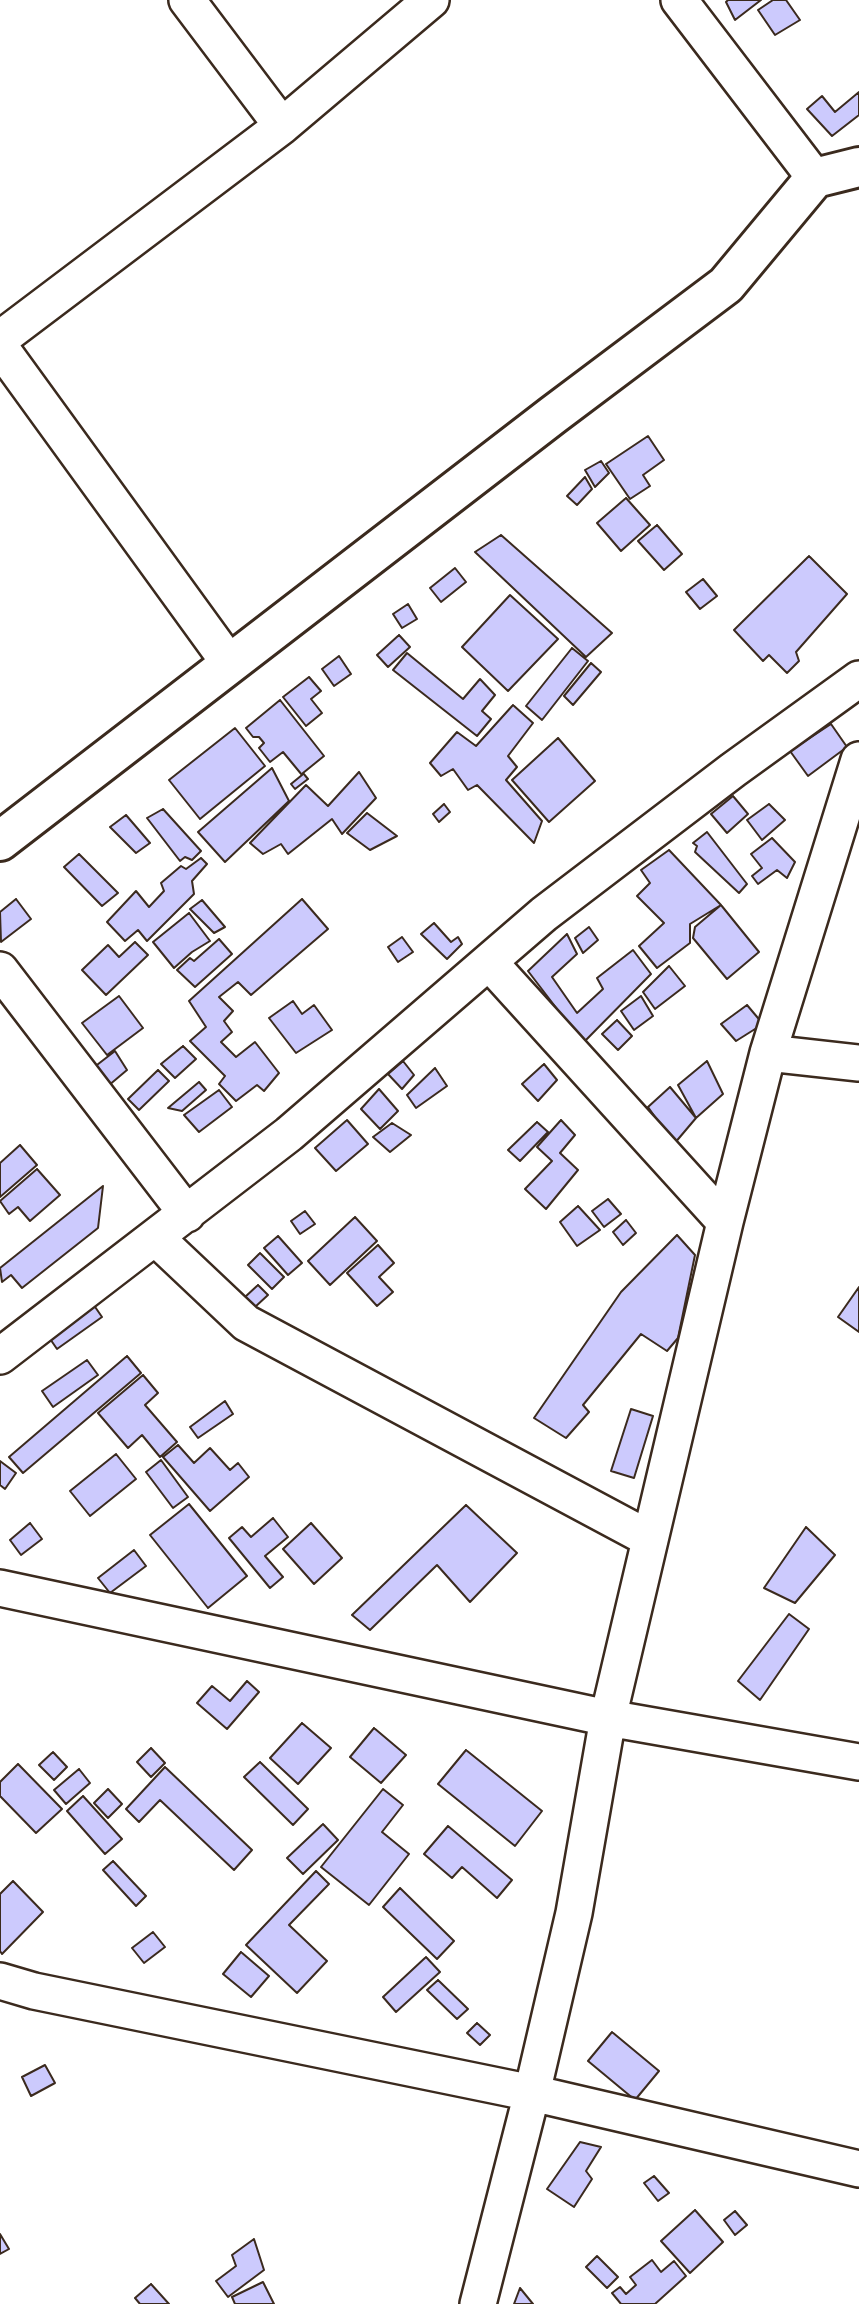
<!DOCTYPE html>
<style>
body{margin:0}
canvas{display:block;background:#fff}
</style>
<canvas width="859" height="2304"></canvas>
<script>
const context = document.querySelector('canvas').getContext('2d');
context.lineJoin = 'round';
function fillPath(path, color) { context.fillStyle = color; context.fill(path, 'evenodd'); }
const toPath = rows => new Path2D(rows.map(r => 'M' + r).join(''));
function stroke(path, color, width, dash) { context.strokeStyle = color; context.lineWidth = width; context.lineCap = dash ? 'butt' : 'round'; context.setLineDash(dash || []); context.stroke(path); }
const building = toPath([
 [728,0,761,0,735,20,726,2,728,0],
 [773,0,786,0,800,20,775,35,758,10,773,0],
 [859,92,859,115,832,136,807,109,822,96,835,112,859,92],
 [648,436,664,460,643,475,650,486,630,499,606,464,648,436],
 [601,461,609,473,595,487,585,470,601,461],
 [585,477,592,489,577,505,567,496,585,477],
 [626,498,650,525,621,551,597,523,626,498],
 [657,525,682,554,664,570,638,541,657,525],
 [501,535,612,633,586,657,475,552,501,535],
 [809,556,847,594,796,652,799,661,787,673,769,655,763,661,734,630,809,556],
 [455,568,466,582,441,602,430,588,455,568],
 [703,579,717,596,700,609,686,592,703,579],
 [510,595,558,639,508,691,462,647,510,595],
 [408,604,417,619,402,628,393,614,408,604],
 [399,635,410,647,388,667,377,655,399,635],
 [572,648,588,661,542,720,526,706,572,648],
 [407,653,463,699,480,679,495,695,482,711,491,719,477,736,393,670,407,653],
 [339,656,351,674,334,686,322,669,339,656],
 [591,663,601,672,573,705,564,696,591,663],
 [309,677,321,691,311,699,322,713,306,726,283,697,309,677],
 [280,700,324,756,303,773,308,779,295,789,291,784,302,775,283,752,270,762,259,748,264,743,259,737,253,737,246,728,280,700],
 [513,705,533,723,508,756,517,767,506,780,542,821,534,843,477,785,468,790,453,769,441,776,430,763,457,732,476,746,513,705],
 [831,724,847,747,808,776,790,751,831,724],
 [235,728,265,766,200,819,169,780,235,728],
 [558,738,595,781,549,822,512,780,558,738],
 [272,768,289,801,225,862,198,832,272,768],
 [359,772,376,798,342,834,332,819,288,854,281,844,263,854,250,843,306,785,328,806,359,772],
 [733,796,748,814,727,833,711,814,733,796],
 [444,804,450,812,439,822,433,814,444,804],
 [769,804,785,820,762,840,747,820,769,804],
 [163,809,201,851,192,860,185,857,180,861,147,818,163,809],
 [367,813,397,836,370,850,347,833,367,813],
 [126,815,150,843,136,853,110,827,126,815],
 [707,832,747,884,739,893,695,852,697,846,693,843,707,832],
 [772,838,795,862,787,878,777,870,758,884,752,876,762,868,751,854,772,838],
 [669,850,721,905,690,924,690,943,657,968,639,946,664,923,637,896,650,883,641,870,669,850],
 [79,854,118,893,102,906,64,867,79,854],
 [201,858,207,864,192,881,194,894,147,941,138,930,125,941,107,922,136,891,149,907,164,891,161,883,181,866,186,869,201,858],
 [16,899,31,919,1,942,0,912,16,899],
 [302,899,328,929,251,995,238,982,219,997,233,1011,224,1021,232,1032,221,1042,236,1057,255,1042,279,1073,264,1091,257,1085,236,1101,219,1084,225,1076,190,1041,206,1027,189,1001,302,899],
 [202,900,225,927,214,933,190,909,202,900],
 [721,905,759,952,727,979,693,938,695,927,721,905],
 [189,913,210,941,192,952,174,968,153,942,189,913],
 [434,923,451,942,458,937,462,944,447,959,421,934,434,923],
 [589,927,598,940,583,953,575,938,589,927],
 [567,934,577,954,552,977,577,1013,603,989,597,978,633,950,651,974,583,1043,528,971,567,934],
 [402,937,413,952,398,962,388,947,402,937],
 [219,939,232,954,195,987,177,970,190,958,194,961,219,939],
 [135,942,148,955,106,995,82,970,108,945,119,957,135,942],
 [669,966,685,986,655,1009,643,992,669,966],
 [119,996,143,1028,107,1055,82,1023,119,996],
 [641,996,653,1016,634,1030,621,1011,641,996],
 [293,1001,302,1014,314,1005,332,1030,296,1053,269,1018,293,1001],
 [747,1005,763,1024,736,1041,721,1024,747,1005],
 [617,1020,632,1036,618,1050,602,1034,617,1020],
 [183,1046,196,1059,175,1078,161,1064,183,1046],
 [115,1051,127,1070,108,1086,93,1068,115,1051],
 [403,1061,414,1075,402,1089,388,1074,403,1061],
 [707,1061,723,1094,696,1118,678,1085,707,1061],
 [544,1064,557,1080,538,1101,522,1084,544,1064],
 [435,1068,447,1086,416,1108,407,1095,435,1068],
 [158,1070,169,1081,139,1110,128,1099,158,1070],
 [199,1082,206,1090,182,1111,168,1108,199,1082],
 [670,1087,696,1118,674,1144,648,1107,670,1087],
 [379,1089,398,1111,380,1129,361,1109,379,1089],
 [219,1090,232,1107,199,1132,184,1115,219,1090],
 [347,1120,368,1144,336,1171,315,1148,347,1120],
 [561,1120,575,1135,560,1153,578,1170,546,1209,525,1189,552,1161,537,1147,561,1120],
 [537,1122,548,1132,520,1161,508,1150,537,1122],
 [392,1123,411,1135,390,1152,373,1137,392,1123],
 [20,1145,37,1165,0,1197,0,1163,20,1145],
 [37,1169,60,1195,30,1221,18,1207,9,1214,0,1201,37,1169],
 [103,1186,98,1228,22,1288,11,1275,2,1282,0,1268,103,1186],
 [608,1199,621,1214,604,1227,592,1211,608,1199],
 [578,1206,600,1230,577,1246,560,1222,578,1206],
 [305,1211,315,1224,300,1234,291,1221,305,1211],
 [355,1217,377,1241,330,1285,308,1261,355,1217],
 [626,1220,636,1233,623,1245,613,1232,626,1220],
 [677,1235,695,1255,678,1338,667,1351,641,1334,583,1405,589,1412,566,1438,534,1418,621,1292,677,1235],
 [278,1236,302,1263,288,1275,264,1248,278,1236],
 [378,1245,394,1263,379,1277,393,1292,377,1306,347,1273,378,1245],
 [260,1253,284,1277,272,1289,248,1265,260,1253],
 [258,1285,268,1295,255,1307,245,1297,258,1285],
 [859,1287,859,1332,838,1317,859,1287],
 [91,1301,102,1317,57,1349,46,1333,91,1301],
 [127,1356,141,1373,23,1473,9,1457,127,1356],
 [87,1360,98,1375,53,1407,42,1391,87,1360],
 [143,1375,158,1393,145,1405,177,1442,160,1457,142,1435,128,1448,98,1413,143,1375],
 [225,1401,233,1414,198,1438,190,1427,225,1401],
 [631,1409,653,1416,634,1478,611,1471,631,1409],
 [178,1445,194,1463,210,1448,230,1470,238,1463,249,1477,210,1511,163,1457,178,1445],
 [116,1454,136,1479,90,1516,70,1491,116,1454],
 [161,1460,188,1497,173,1508,146,1472,161,1460],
 [0,1461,16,1473,5,1489,0,1485,0,1461],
 [189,1504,247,1576,208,1608,150,1535,189,1504],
 [466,1505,517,1553,470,1602,437,1565,370,1630,352,1615,466,1505],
 [273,1518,288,1537,265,1556,283,1577,270,1588,229,1538,242,1527,251,1537,273,1518],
 [30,1523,42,1539,21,1555,10,1540,30,1523],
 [311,1523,342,1558,314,1584,283,1549,311,1523],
 [806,1527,835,1555,795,1603,764,1588,806,1527],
 [134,1550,146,1566,110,1593,98,1578,134,1550],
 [789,1614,809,1629,760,1700,738,1681,789,1614],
 [247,1681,259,1692,227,1729,197,1703,212,1686,230,1701,247,1681],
 [302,1723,331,1748,298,1784,270,1758,302,1723],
 [374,1728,406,1755,381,1783,350,1757,374,1728],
 [151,1748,165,1763,151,1777,137,1762,151,1748],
 [466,1750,542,1811,515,1846,438,1784,466,1750],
 [53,1752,67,1767,54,1780,39,1765,53,1752],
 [260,1762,308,1809,293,1825,244,1777,260,1762],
 [18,1764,62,1809,36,1833,0,1796,0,1782,18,1764],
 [165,1767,252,1850,234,1870,160,1800,139,1822,126,1809,165,1767],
 [79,1769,90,1783,66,1804,54,1790,79,1769],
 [108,1789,122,1804,108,1818,94,1803,108,1789],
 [383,1789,403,1805,382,1832,409,1854,369,1905,321,1867,383,1789],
 [83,1796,122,1839,105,1854,67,1811,83,1796],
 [323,1824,338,1840,303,1874,287,1858,323,1824],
 [448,1826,512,1880,497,1898,462,1867,452,1878,424,1854,448,1826],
 [113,1861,146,1896,136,1906,103,1870,113,1861],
 [316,1871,329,1884,289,1925,327,1961,297,1993,246,1945,316,1871],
 [13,1881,43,1912,2,1954,0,1951,0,1894,13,1881],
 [400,1888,454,1941,437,1959,383,1907,400,1888],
 [153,1932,165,1947,144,1963,132,1948,153,1932],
 [241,1952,269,1976,251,1997,223,1974,241,1952],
 [426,1957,440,1972,396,2012,383,1997,426,1957],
 [438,1980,468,2009,457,2019,427,1990,438,1980],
 [477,2023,490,2035,480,2045,467,2033,477,2023],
 [612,2032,659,2071,635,2100,588,2061,612,2032],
 [45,2065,55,2083,31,2096,22,2077,45,2065],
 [580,2142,601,2147,586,2171,592,2179,574,2207,547,2189,580,2142],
 [654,2176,669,2193,658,2201,644,2183,654,2176],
 [695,2210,723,2242,690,2273,661,2241,695,2210],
 [735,2211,747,2225,735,2235,724,2220,735,2211],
 [0,2234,9,2249,0,2254,0,2234],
 [254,2239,264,2270,228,2297,216,2281,236,2266,232,2255,254,2239],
 [597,2256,618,2277,607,2288,586,2267,597,2256],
 [652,2260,661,2272,674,2261,686,2276,655,2304,621,2304,612,2293,620,2287,626,2294,636,2285,630,2277,652,2260],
 [263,2282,274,2304,235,2304,232,2297,263,2282],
 [151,2284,169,2304,140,2304,135,2298,151,2284],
 [520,2288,533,2304,514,2304,520,2288]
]);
fillPath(building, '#cccafd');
stroke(building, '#3b2a1e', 2);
const minor = toPath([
 [187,0,282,126],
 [679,0,815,178],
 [0,339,282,126,431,0],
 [0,347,230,664],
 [489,962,725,1222],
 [0,970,187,1214],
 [768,1053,859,1063],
 [156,1238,246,1323,648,1538],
 [0,1356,289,1134,544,914,733,770,859,679],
 [0,1588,608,1718,859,1762],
 [0,1981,34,1991,532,2093,859,2169],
 [478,2304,532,2093,574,1913,608,1718,725,1222,768,1053,859,760]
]);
const tertiary = toPath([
 [0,841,553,415,726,285,815,178,859,167]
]);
stroke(minor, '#3b2a1e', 40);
stroke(tertiary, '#3b2a1e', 44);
stroke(minor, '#fff', 35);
stroke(tertiary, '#fff', 38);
</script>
